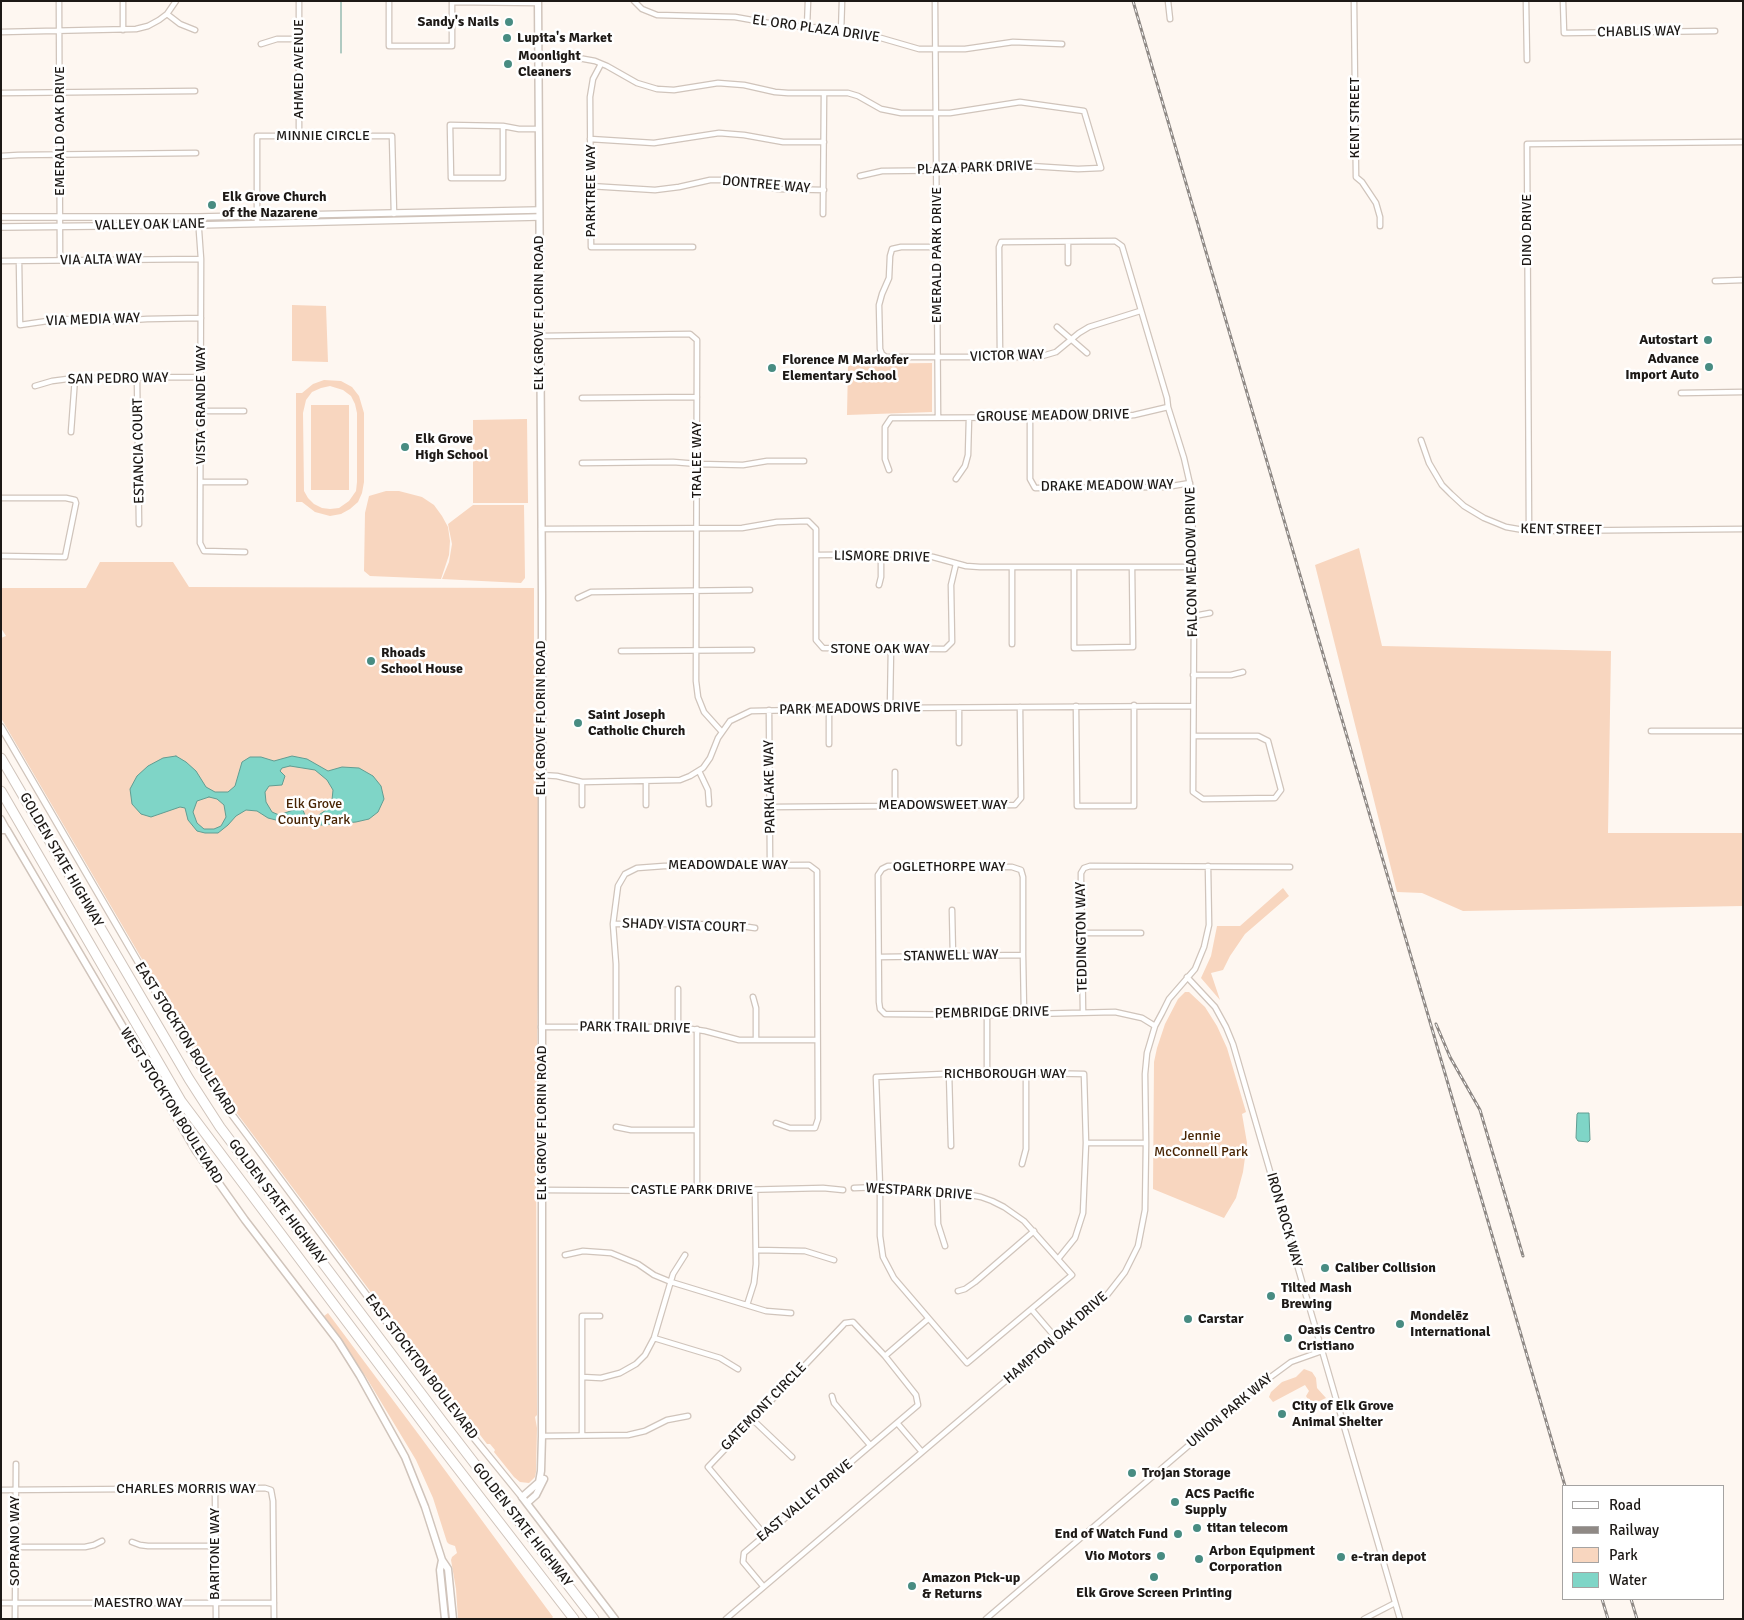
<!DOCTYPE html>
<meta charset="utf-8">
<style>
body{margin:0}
#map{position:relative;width:1744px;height:1620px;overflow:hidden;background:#fef7f1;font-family:Signika,sans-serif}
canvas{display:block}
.frame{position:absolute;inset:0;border:2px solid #1d1916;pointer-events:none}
.legend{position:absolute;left:1562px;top:1485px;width:162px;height:115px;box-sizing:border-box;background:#fff;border:1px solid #a5a3a2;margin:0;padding:6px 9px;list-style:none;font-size:15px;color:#1d1916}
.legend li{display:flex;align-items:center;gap:10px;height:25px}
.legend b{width:25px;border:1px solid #a5a3a2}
</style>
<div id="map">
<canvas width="1744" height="1620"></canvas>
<div class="frame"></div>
<ul class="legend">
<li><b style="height:6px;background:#fff"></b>Road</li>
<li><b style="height:6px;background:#8f8985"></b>Railway</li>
<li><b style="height:14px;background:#f8d6bf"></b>Park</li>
<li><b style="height:14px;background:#7fd5c7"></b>Water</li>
</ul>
</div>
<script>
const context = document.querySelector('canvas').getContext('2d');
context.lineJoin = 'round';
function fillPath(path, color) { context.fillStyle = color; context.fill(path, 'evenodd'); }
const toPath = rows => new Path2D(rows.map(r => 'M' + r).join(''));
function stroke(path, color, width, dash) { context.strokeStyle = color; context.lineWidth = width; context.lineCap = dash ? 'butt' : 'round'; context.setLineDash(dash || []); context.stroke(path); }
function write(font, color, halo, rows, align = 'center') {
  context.font = font + ' Signika,sans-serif'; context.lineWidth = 5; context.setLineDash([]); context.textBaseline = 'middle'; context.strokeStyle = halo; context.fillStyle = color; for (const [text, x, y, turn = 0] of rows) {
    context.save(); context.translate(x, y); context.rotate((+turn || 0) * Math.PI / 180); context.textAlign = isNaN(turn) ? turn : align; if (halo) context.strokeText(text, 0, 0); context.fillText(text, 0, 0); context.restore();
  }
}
fillPath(toPath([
 [292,305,326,306,328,362,292,361],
 [932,363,932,412,847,415,848,364],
 [324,380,341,381,352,387,359,396,364,413,364,482,362,493,358,502,350,509,341,514,330,516,315,512,302,502,296,502,296,393,302,393,313,384],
 [330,386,343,390,351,396,355,404,357,413,357,482,356,491,349,501,339,508,330,509,322,508,314,504,308,498,304,491,303,413,306,400,312,392,321,388],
 [311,405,349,405,349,490,311,490],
 [527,419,528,503,473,503,473,420],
 [386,491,399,491,422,497,434,505,442,516,448,527,450,541,449,555,441,579,370,576,364,571,365,513,369,496],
 [473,505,524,505,525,578,521,583,442,579,449,562,452,544,448,524],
 [1359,548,1382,646,1611,651,1608,833,1743,833,1743,906,1463,911,1422,893,1397,892,1315,565],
 [100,562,173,562,189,587,534,588,534,675,538,675,538,985,536,1138,537,1415,535,1417,537,1428,536,1472,535,1477,529,1483,520,1482,514,1477,494,1452,495,1450,490,1444,487,1444,376,1299,215,1084,1,718,1,638,6,636,1,628,1,588,86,588],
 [1283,888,1289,896,1245,934,1230,956,1223,970,1211,973,1220,1000,1201,978,1211,956,1217,926,1240,926],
 [1185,992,1189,992,1205,1007,1217,1026,1227,1048,1246,1112,1242,1114,1247,1143,1243,1172,1236,1198,1224,1218,1153,1189,1154,1062,1157,1048,1165,1024,1178,999],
 [328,1313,422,1439,553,1617,551,1619,458,1619,456,1589,451,1560,452,1557,457,1553,455,1546,449,1544,447,1542,433,1498,416,1460,366,1377,324,1316],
 [1304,1369,1312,1372,1316,1378,1317,1388,1326,1398,1311,1405,1306,1396,1309,1391,1305,1385,1273,1402,1269,1397,1271,1392,1282,1382,1296,1377]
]), '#f8d6bf');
const water = toPath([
 [176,756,186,762,196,771,206,787,215,792,228,792,235,786,242,762,250,757,261,757,274,761,292,756,307,759,328,771,342,767,359,768,373,776,381,786,384,799,378,812,369,819,356,822,323,825,307,825,284,822,268,818,257,811,246,810,236,816,228,825,218,833,205,833,197,831,188,820,185,808,180,807,151,817,141,814,132,804,130,789,137,776,148,766,163,758,176,756],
 [290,766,315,770,327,780,333,790,332,800,326,810,310,821,306,818,303,810,299,808,279,815,272,812,266,802,265,792,269,786,282,785,285,776,280,771,282,768,290,766],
 [209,797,217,799,224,805,226,817,221,826,214,829,204,829,197,823,193,812,197,801,209,797],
 [1578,1113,1589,1113,1590,1140,1588,1142,1578,1141,1576,1138,1577,1114,1578,1113]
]);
fillPath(water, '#7fd5c7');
stroke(water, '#629d92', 1);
stroke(toPath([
 [341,1,341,53]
]), '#629d92', 1);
const minor = toPath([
 [59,1,60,260],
 [389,1,389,46,452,46,452,1],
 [634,1,642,9,657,15,735,17,780,25,824,28,841,33,881,38,919,49,965,49,1013,42,1062,44],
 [935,1,938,418],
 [1168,1,1170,19],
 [1354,1,1356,177,1362,182,1376,203,1380,217,1380,226],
 [1526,1,1527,60],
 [1563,1,1564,33,1715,31],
 [452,2,538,3],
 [167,14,180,24,195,30],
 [807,27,808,1],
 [123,30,123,1],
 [1,32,136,29,148,26,159,20,167,14,176,1],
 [841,33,842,1],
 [261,44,277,39,299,39],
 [539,57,573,57,595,61,607,66,637,83,657,89,674,90,718,83,744,85,775,92,788,93,848,93,858,96,881,109,901,113,950,113,1020,102,1084,111,1101,168,1078,169,1015,165,978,170,882,171,860,176],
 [601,64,593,79,590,97,591,247,693,247],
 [1,93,195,91],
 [450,125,503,126,503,178,451,178,450,125],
 [503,126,519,129,539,129],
 [299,136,299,1],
 [590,139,654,143,719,133,744,135,783,142,824,142],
 [1,156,18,155,196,153],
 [590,186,655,190,679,187,710,180,723,180,741,181,778,189,824,190],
 [823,214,824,93],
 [198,217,201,259,200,543,204,551,245,552],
 [257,223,257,136,392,136,394,214],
 [937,247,901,247,892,249,890,256,889,278,882,294,879,305,880,349,882,354,886,357,1039,357,1056,352,1079,333,1089,327,1140,311],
 [1,261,201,259],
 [19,261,20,325,61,319,118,321,147,319,201,318],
 [1068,263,1068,242],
 [1715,281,1743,280],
 [1057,327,1087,353],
 [539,336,690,334,697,340,696,681,698,697,704,712,722,732],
 [1000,356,999,247,1001,242,1115,241,1122,246,1167,398,1168,407,1184,458,1192,493,1194,616,1193,792,1203,799,1275,798,1281,790,1268,741,1258,736,1194,736],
 [137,378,139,524],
 [35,386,52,381,75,378,201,377],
 [1681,393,1743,392],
 [582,398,697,397],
 [201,411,244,411],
 [1030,418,1030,479,1035,488,1166,487,1190,483],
 [71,432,75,378],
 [1421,440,1429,463,1442,485,1451,494,1464,506,1484,518,1506,527,1529,531,1743,529],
 [582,463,673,462,698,464,743,465,767,461,804,461],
 [889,470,885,459,885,427,891,418,1112,417,1134,415,1168,407],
 [956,479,965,466,968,455,969,418],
 [201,482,245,482],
 [1,498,66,498,75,500,76,503,65,557,1,556],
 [541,529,742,528,777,522,808,521,816,529,816,640,823,648,945,649,952,642,951,585,956,564],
 [1529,531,1527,144,1743,142],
 [816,555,914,554,933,557,966,566,980,567,1192,567],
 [1074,567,1074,648,1133,647,1132,567],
 [879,585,881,577,881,554],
 [578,598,591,592,750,590],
 [1194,616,1210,613],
 [1012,644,1012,567],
 [621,651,752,650],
 [1193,675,1231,675,1243,672],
 [1076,706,1077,806,1134,806,1134,705],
 [890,708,891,648],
 [959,708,959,743],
 [829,709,829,744],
 [769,710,770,864],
 [1651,731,1743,731],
 [699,771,708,790,709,804],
 [895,772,895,805],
 [541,775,557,776,582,782,680,780,690,776,703,768,710,758,718,738,730,721,751,711,890,708,1193,706],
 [646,781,646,805],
 [582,782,582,805],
 [770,807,1015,805,1021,798,1020,707],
 [952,910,953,956],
 [613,924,696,924,741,926,755,928],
 [1082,933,1141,933],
 [879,957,1023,955],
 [1187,977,1215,1007,1226,1027,1233,1044,1400,1619],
 [753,997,756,1008,756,1040],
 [1083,1012,1081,880,1081,873,1084,868,1090,866,1290,867],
 [1024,1013,1023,955,1023,877,1021,870,1012,867,888,866,882,869,878,875,879,1002,880,1009,885,1014,987,1015,1115,1012,1142,1018,1155,1026],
 [987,1015,987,1072],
 [616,1026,616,964,613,924,618,886,625,874,637,868,664,866,809,865,817,871,818,1119,815,1128,790,1128,776,1123],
 [541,1027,678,1027,705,1031,739,1040,817,1040],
 [678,1027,678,989],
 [949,1073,951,1146],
 [616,1127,631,1130,696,1130],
 [1086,1143,1146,1143],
 [1022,1164,1026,1149,1026,1073],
 [854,1188,880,1187,956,1192,981,1197,992,1201,1004,1207,1024,1221,1072,1275,967,1363,894,1278,883,1257,880,1236,880,1187,876,1077,987,1072,1084,1074,1086,1143,1083,1213,1075,1238,1058,1259],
 [542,1190,697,1191,823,1188,843,1190],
 [697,1191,697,1029],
 [937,1191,938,1224,945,1246],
 [756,1250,805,1251,834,1260],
 [565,1255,583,1251,611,1253,638,1264,654,1275,671,1282,766,1311,791,1313],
 [958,1291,965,1289,975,1282,1034,1231],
 [747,1305,754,1283,756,1264,755,1190],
 [1032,1310,1056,1338],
 [654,1338,720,1358,738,1369],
 [885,1356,928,1319],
 [582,1377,601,1378,620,1373,636,1364,645,1355,654,1338,673,1274,685,1255],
 [832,1396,834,1403,870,1445],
 [752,1419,792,1457],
 [898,1424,922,1452],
 [582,1435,582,1316,600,1316],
 [542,1436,628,1435,645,1431,667,1420,688,1416],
 [215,1489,216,1619],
 [1,1490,265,1488,271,1490,273,1501,274,1619],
 [132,1542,140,1545,148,1546,215,1546],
 [15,1547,85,1547,94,1545,102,1541],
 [763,1586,743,1562,744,1553,918,1405,916,1395,885,1356,853,1322,845,1323,708,1467,765,1535],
 [1,1603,274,1603],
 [15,1619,16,1464],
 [726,1619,1056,1338,1097,1305,1107,1295,1125,1272,1138,1246,1145,1210,1146,1143,1145,1074,1147,1053,1155,1026,1162,1013,1169,999,1195,969,1204,947,1209,925,1208,866],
 [986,1619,1257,1387,1291,1362,1322,1351],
 [1364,1619,1395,1603]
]);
const tertiary = toPath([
 [1,217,198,217,539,210],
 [1,227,198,225,539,217],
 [1,727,186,1044,221,1100,465,1427,522,1497],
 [1,819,7,830]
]);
const secondary = toPath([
 [538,1,542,596,542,1436,541,1471,539,1482,522,1497,615,1619],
 [1,830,7,830,196,1151,245,1220,338,1341,360,1376,405,1457,425,1507,442,1560,448,1569,453,1619],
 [527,1503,536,1495,544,1479],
 [442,1560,440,1570,445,1619]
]);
const motorway = toPath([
 [1,758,189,1079,220,1127,445,1425,594,1619],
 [1,791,181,1101,432,1435,574,1619]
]);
stroke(minor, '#d0c4bb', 7);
stroke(tertiary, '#d0c4bb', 8);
stroke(secondary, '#d0c4bb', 9);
stroke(motorway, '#d0c4bb', 11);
stroke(minor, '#fff', 4.5);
stroke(tertiary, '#fff', 5.5);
stroke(secondary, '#fff', 6);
stroke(motorway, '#fff', 9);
const rail = toPath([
 [1133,1,1565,1486],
 [1436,1024,1450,1057,1480,1110,1523,1256],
 [1602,1599,1608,1619],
 [1631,1599,1637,1619]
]);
stroke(rail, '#8f8985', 3);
stroke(rail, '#fff', 1, [4]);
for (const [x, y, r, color] of [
 [509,22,5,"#488c82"],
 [507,38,5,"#488c82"],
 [508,64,5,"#488c82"],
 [212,205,5,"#488c82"],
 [1708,340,5,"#488c82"],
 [1709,367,5,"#488c82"],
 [772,368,5,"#488c82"],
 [405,447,5,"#488c82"],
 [371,661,5,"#488c82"],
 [578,723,5,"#488c82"],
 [1325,1268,5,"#488c82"],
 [1271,1296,5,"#488c82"],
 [1188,1319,5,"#488c82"],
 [1400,1324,5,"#488c82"],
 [1288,1338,5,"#488c82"],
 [1282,1414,5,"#488c82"],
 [1132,1473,5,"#488c82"],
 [1175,1502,5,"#488c82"],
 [1197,1528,5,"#488c82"],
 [1178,1534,5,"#488c82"],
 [1161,1556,5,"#488c82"],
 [1341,1557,5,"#488c82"],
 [1199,1559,5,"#488c82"],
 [1154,1577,5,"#488c82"],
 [912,1586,5,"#488c82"]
]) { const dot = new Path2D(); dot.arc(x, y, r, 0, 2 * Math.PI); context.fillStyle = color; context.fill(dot); stroke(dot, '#fff', 2); }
write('bold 14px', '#1d1916', '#fff', [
 ["Sandy's Nails",499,22,"right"],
 ["Lupita's Market",517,38],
 ["Moonlight",518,56],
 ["Cleaners",518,72],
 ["Elk Grove Church",222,197],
 ["of the Nazarene",222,213],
 ["Autostart",1698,340,"right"],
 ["Advance",1699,359,"right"],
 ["Import Auto",1699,375,"right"],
 ["Florence M Markofer",782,360],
 ["Elementary School",782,376],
 ["Elk Grove",415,439],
 ["High School",415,455],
 ["Rhoads",381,653],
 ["School House",381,669],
 ["Saint Joseph",588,715],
 ["Catholic Church",588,731],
 ["Caliber Collision",1335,1268],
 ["Tilted Mash",1281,1288],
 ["Brewing",1281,1304],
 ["Mondelēz",1410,1316],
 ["International",1410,1332],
 ["Carstar",1198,1319],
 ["Oasis Centro",1298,1330],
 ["Cristiano",1298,1346],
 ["City of Elk Grove",1292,1406],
 ["Animal Shelter",1292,1422],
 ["Trojan Storage",1142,1473],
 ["ACS Pacific",1185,1494],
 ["Supply",1185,1510],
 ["titan telecom",1207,1528],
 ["End of Watch Fund",1168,1534,"right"],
 ["Arbon Equipment",1209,1551],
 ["Corporation",1209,1567],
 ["Vio Motors",1151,1556,"right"],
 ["e-tran depot",1351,1557],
 ["Amazon Pick-up",922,1578],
 ["& Returns",922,1594],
 ["Elk Grove Screen Printing",1154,1593,"center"]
], 'left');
write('14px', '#1d1916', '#fff', [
 ["EL ORO PLAZA DRIVE",816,29,8],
 ["CHABLIS WAY",1639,32,-1],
 ["AHMED AVENUE",299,69,-90],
 ["KENT STREET",1355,118,-90],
 ["EMERALD OAK DRIVE",60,131,-90],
 ["MINNIE CIRCLE",323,136],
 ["PLAZA PARK DRIVE",975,168,-2],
 ["DONTREE WAY",766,185,5],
 ["PARKTREE WAY",591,191,-90],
 ["VALLEY OAK LANE",150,225,-1],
 ["DINO DRIVE",1527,230,-90],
 ["EMERALD PARK DRIVE",937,255,-90],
 ["VIA ALTA WAY",101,260,-1],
 ["ELK GROVE FLORIN ROAD",539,313,-90],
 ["VIA MEDIA WAY",93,320,-2],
 ["VICTOR WAY",1007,356,-2],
 ["SAN PEDRO WAY",118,379,-1],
 ["VISTA GRANDE WAY",201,405,-90],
 ["GROUSE MEADOW DRIVE",1053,416,-1],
 ["ESTANCIA COURT",139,451,-91],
 ["TRALEE WAY",697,460,-90],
 ["DRAKE MEADOW WAY",1107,486,-1],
 ["KENT STREET",1561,530,1],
 ["LISMORE DRIVE",882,557,1],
 ["FALCON MEADOW DRIVE",1192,562,-91],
 ["STONE OAK WAY",880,649],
 ["PARK MEADOWS DRIVE",850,709,-1],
 ["ELK GROVE FLORIN ROAD",541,718,-90],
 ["PARKLAKE WAY",770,787,-91],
 ["MEADOWSWEET WAY",943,805],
 ["GOLDEN STATE HIGHWAY",61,860,60],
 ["MEADOWDALE WAY",728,865],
 ["OGLETHORPE WAY",949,867],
 ["SHADY VISTA COURT",684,926,2],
 ["TEDDINGTON WAY",1082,937,-91],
 ["STANWELL WAY",951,956,-1],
 ["PEMBRIDGE DRIVE",992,1013,-1],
 ["PARK TRAIL DRIVE",635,1028,1],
 ["EAST STOCKTON BOULEVARD",185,1039,58],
 ["RICHBOROUGH WAY",1005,1074],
 ["WEST STOCKTON BOULEVARD",171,1106,58],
 ["ELK GROVE FLORIN ROAD",542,1123,-90],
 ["CASTLE PARK DRIVE",692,1190],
 ["WESTPARK DRIVE",919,1192,4],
 ["GOLDEN STATE HIGHWAY",277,1202,53],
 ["IRON ROCK WAY",1284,1220,74],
 ["HAMPTON OAK DRIVE",1056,1338,-41],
 ["EAST STOCKTON BOULEVARD",421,1367,53],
 ["GATEMONT CIRCLE",764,1407,-46],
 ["UNION PARK WAY",1230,1411,-40],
 ["CHARLES MORRIS WAY",186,1489],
 ["EAST VALLEY DRIVE",805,1501,-40],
 ["GOLDEN STATE HIGHWAY",522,1525,52],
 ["SOPRANO WAY",15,1541,-90],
 ["BARITONE WAY",215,1554,-90],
 ["MAESTRO WAY",138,1603]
]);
write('14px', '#482403', '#fff', [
 ["Elk Grove",314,804],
 ["County Park",314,820],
 ["Jennie",1201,1136],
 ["McConnell Park",1201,1152]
]);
</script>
